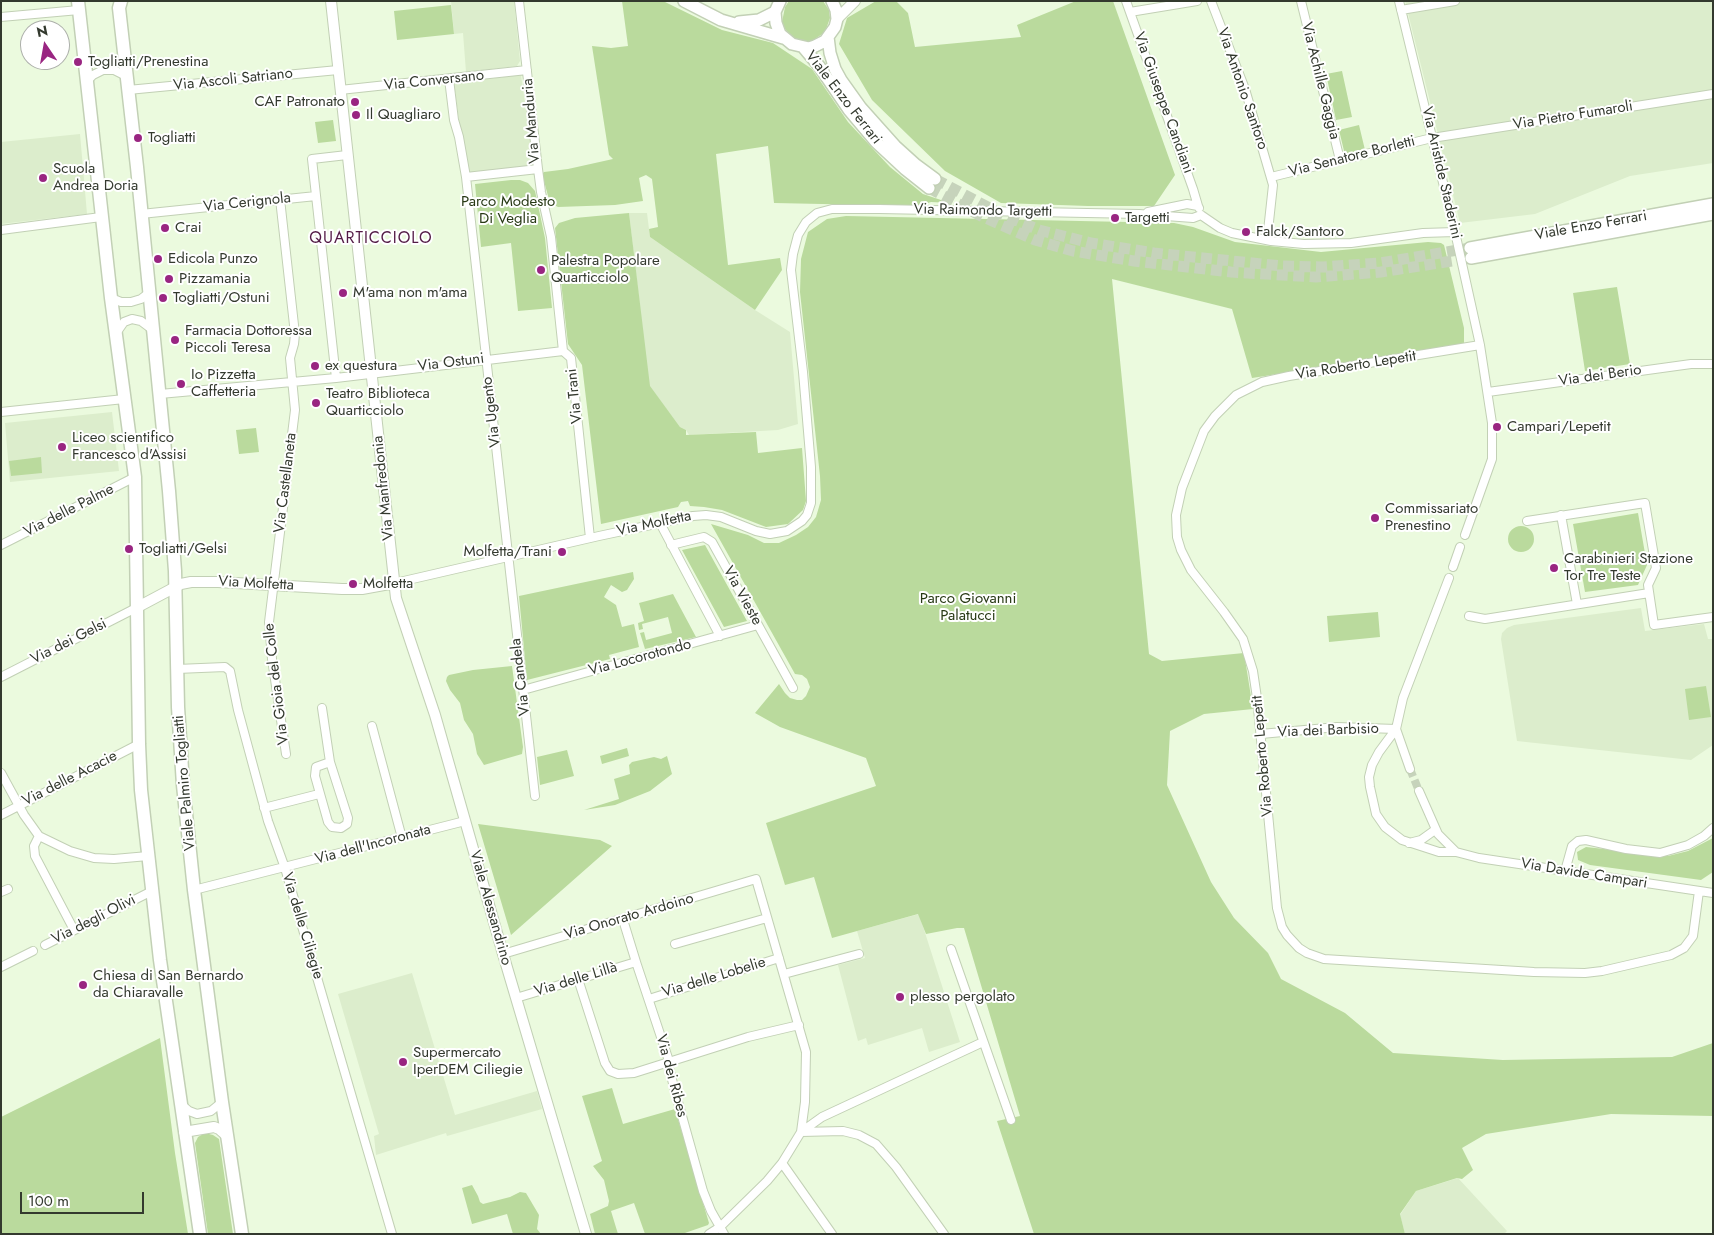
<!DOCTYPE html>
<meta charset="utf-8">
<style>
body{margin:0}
#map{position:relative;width:1714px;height:1235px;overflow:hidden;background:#ebfade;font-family:Jost,sans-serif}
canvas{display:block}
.frame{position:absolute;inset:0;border:2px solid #33392e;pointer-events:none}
.north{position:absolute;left:20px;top:20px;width:50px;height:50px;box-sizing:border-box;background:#fff;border:1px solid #adb0ab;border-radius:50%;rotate:348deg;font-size:14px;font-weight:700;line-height:20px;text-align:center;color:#33392e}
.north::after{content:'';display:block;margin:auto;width:18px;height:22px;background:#992581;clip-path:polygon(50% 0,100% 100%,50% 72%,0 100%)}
.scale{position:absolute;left:20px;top:1192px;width:124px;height:22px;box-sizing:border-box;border:2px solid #33392e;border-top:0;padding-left:6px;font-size:15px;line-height:18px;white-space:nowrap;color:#33392e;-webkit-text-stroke:4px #fff;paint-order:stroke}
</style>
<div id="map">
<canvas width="1714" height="1235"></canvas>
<div class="frame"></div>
<div class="north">N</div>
<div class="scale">100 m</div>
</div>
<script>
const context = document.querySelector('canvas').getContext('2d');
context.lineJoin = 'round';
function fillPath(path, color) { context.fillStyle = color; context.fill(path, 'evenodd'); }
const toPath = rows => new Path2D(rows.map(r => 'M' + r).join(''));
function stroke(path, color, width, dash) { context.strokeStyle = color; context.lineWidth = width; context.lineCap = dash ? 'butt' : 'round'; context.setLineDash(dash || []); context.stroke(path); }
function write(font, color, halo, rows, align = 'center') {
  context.font = font + ' Jost,sans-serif'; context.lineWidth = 4; context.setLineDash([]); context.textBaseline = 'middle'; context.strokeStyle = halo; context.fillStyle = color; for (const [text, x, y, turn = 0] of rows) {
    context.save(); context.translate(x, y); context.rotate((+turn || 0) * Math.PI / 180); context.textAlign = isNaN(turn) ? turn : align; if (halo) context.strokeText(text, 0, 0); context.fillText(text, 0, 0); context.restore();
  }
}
fillPath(toPath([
 [451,1,514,1,520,61,517,66,466,72,463,33,454,34],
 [1405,1,1713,1,1713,163,1630,176,1535,214,1460,223],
 [521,75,534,166,466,173,454,83],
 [80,134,87,214,1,224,1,142],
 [629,213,647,213,650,237,755,310,790,332,798,424,778,430,689,435,686,430,680,427,649,386],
 [112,412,119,471,10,482,5,423],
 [1641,608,1645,631,1704,624,1708,639,1713,639,1713,745,1691,760,1517,741,1501,639,1502,633,1507,628,1514,625],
 [919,914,960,1042,929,1052,922,1028,868,1045,866,1038,858,1041,838,965,865,958,857,931],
 [412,973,455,1115,537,1091,542,1109,447,1136,446,1133,376,1155,374,1136,379,1134,338,994],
 [1458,1178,1507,1231,1504,1234,1405,1234,1400,1215,1416,1191]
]), '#dcedcc');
fillPath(toPath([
 [622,1,663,1,722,30,773,43,812,69,848,122,890,167,923,194,950,203,931,202,919,206,774,203,768,146,716,154,728,265,780,258,782,270,755,310,650,237,649,229,658,227,652,179,646,175,639,178,643,201,615,205,558,207,550,203,542,174,544,172,568,169,613,159,609,155,592,46,611,48,628,46],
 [789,1,823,1,829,10,830,18,825,32,812,41,804,41,796,39,790,35,785,29,782,22,785,7],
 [876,1,896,1,908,13,915,47,1021,37,1017,25,1076,1,1113,1,1175,175,1154,206,1088,206,1001,203,945,171,872,100,839,44,847,18],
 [451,5,454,34,397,40,394,11],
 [1342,71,1352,117,1336,120,1326,74],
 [333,120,336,141,318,143,315,122],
 [1359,125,1365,150,1345,155,1339,130],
 [511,180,520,180,528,183,535,191,545,238,552,308,518,311,511,243,481,247,475,184],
 [629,213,650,386,680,427,686,430,686,435,756,432,758,453,802,448,806,501,803,510,788,524,766,527,722,510,704,507,690,506,688,501,681,502,678,507,601,524,582,365,568,344,555,228,559,223,575,218],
 [846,216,1174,223,1193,227,1235,242,1321,252,1428,242,1441,243,1444,245,1464,328,1464,343,1462,345,1252,378,1232,309,1112,279,1149,654,1162,661,1244,653,1253,709,1204,714,1170,731,1167,785,1211,882,1234,918,1268,953,1281,979,1345,1013,1393,1053,1503,1060,1672,1057,1713,1043,1713,1116,1611,1114,1486,1134,1462,1148,1473,1170,1462,1179,1457,1178,1416,1191,1400,1214,1405,1234,1034,1234,997,1121,1020,1116,964,928,957,928,926,934,918,914,832,938,814,877,785,885,766,823,876,786,866,758,780,727,755,713,779,684,785,693,790,698,797,700,802,700,806,696,810,687,807,679,802,675,795,674,711,524,748,535,764,543,779,543,796,535,808,527,816,517,821,500,820,476,800,292,801,259,808,232,827,219],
 [1617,287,1630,364,1585,371,1573,293],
 [256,428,259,452,239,454,236,430],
 [41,457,42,473,11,476,9,461],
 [1638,513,1647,565,1638,585,1585,592,1573,524],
 '1508 539a13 13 0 1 1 26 0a13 13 0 1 1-26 0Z',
 [705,545,747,621,724,627,682,550],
 [633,572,634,579,627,590,622,592,611,585,604,597,616,605,622,627,634,624,639,647,609,655,610,659,527,680,519,596],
 [673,594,696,637,645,649,640,633,644,632,646,640,672,633,668,617,642,624,643,629,639,630,638,623,644,621,639,603],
 [1378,612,1380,637,1329,642,1327,616],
 [512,666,523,747,522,754,484,765,477,754,473,734,464,720,460,703,450,690,446,681,447,677,449,675,473,670],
 [1706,686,1711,717,1689,720,1685,689],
 [627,748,629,756,602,764,600,756],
 [567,750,574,776,540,785,537,757],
 [667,756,672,774,650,791,615,805,584,810,619,799,614,779,630,774,629,765,632,762,654,757,661,759],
 [478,824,600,840,612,846,511,935],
 [1713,838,1713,872,1701,880,1590,865,1578,860,1577,852,1586,847,1668,856,1688,851],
 [160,1038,175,1153,188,1234,1,1234,1,1117],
 [612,1088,623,1124,675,1109,709,1223,708,1225,682,1234,645,1234,634,1203,611,1211,618,1234,595,1234,590,1214,608,1206,609,1201,604,1180,593,1166,602,1161,582,1096],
 [205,1133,213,1135,219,1139,233,1234,208,1234,195,1143,198,1137],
 [472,1185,478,1196,480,1202,483,1204,510,1197,520,1192,526,1193,539,1215,537,1229,541,1234,513,1234,507,1214,472,1224,462,1188]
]), '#bada9d');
stroke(toPath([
 [1410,769,1419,791]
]), '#c6d3bb', 8, [8, 4]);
stroke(toPath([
 [935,179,997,212,1039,230,1091,243,1154,253,1282,266,1322,267,1380,263,1470,248],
 [929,188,981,216,1035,240,1073,251,1134,261,1231,272,1316,277,1381,272,1471,258]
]), '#c6d3bb', 11, [11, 5.5]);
const minor = toPath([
 [1126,1,1193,189,1198,206],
 [1211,1,1245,89,1273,185,1267,240],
 [1301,1,1340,160],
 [1399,1,1455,232,1480,345,1492,423,1492,459,1465,535],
 [1401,10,1455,1],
 [1130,12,1197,1],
 [1,17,79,10],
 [449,79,454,120,459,137,466,177,535,796],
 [86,82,93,75,103,70,114,70,126,76],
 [128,90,338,70],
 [340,90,527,70],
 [538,169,541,192,551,237,563,351,571,358,590,538],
 [466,177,538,169,519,1],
 [1271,177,1432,138,1713,94],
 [280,199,295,334,294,344,290,358,295,410,269,622,272,659,286,754],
 [1148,212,1187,204,1198,206,1199,208],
 [141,214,316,196],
 [1201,215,1220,228,1232,233,1271,241,1304,244,1351,243,1423,233,1455,232],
 [1,230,101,217],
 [111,298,121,302,131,302,141,299,149,293],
 [117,332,124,322,132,319,141,321,153,330],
 [1480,345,1289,376,1262,382,1236,395,1215,416,1204,431,1182,488,1176,515,1177,537,1181,550,1191,570,1224,612,1243,639,1253,671,1257,698,1277,908,1282,927,1287,935,1299,948,1307,953,1324,959,1534,972,1585,973,1602,971,1671,955,1684,948,1693,936,1699,891],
 [336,378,312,159,347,155],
 [1488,392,1691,364,1713,364],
 [160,394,336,378,563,351],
 [1,412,124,399],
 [1561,515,1577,604],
 [1527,521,1645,503,1656,568,1648,585,1654,625,1713,617],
 [660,523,720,636],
 [1,545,135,477],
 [671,545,704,537,712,542,793,688],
 [1453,567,1460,547],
 [395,583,599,536,693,516,706,515,721,517,756,531,770,534,787,531,802,521,807,515,811,503,811,467,803,372,791,270,793,254,798,235,806,222,817,213,832,209,879,209,1139,214,1193,218,1201,215],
 [1469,616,1485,619,1649,593],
 [177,669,225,667,230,671,238,710,268,821,285,868,392,1234],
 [1,677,136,608],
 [523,690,758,625],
 [322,708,330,762],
 [372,726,402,838],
 [1396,729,1379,752,1372,765,1369,777,1370,787,1376,814,1385,827,1402,840,1439,852,1456,852],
 [1261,734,1337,727,1396,729],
 [330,762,348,818,347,824,341,828,332,827,328,822,315,776,316,767,330,762],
 [1410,769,1396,729,1403,698,1449,578],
 [1,773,24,815,39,836,70,851,94,858,114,859,148,856],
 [1419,791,1438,834,1456,852,1479,858,1713,893],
 [264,808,319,794],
 [1,815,139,744],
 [39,836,34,846,35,856,74,930],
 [1409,843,1421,840,1435,830],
 [1565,871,1572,846,1578,841,1586,840,1626,849,1660,853,1688,845,1704,836,1713,828],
 [194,890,465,821],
 [1,892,8,889],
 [624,923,636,962,669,1061,669,1068,675,1091,703,1191,711,1211,724,1234],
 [675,944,767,918],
 [45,945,152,891],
 [951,949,1011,1120],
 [503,954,756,879,806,1052,805,1102,801,1132,782,1163,767,1181,720,1227,709,1234],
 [1,967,33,951],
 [784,974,859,954],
 [578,979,605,1063,610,1071,618,1074,634,1073,748,1037,799,1025],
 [516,998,636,962],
 [649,999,779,958],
 [182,1105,189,1111,197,1114,211,1111,222,1102],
 [801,1132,822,1117,983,1042],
 [801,1132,843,1131,859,1135,876,1144,896,1167,944,1234],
 [782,1163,832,1234]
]);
const tertiary = toPath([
 [331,1,396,598,435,715,503,954,586,1234],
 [837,19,855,1],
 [136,608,181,584,191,582,218,582,342,589,362,589,395,583],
 [184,1132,214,1127,219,1129,227,1136]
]);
const secondary = toPath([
 [684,1,721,20,783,38],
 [780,1,775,12,776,23,780,34,792,44,809,48,815,46,825,41,835,27,837,19,836,10,832,1],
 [739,22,759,20,775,12],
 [828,37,830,53,835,69,841,80,861,108,895,146,916,165,935,179],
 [803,47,819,66,849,110,876,142,905,169,929,188],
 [1470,248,1713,204],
 [1471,258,1713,214]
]);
const primary = toPath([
 [78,1,111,298,135,477,139,744,141,790,160,960,200,1234],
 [121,1,119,8,137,167,169,491,175,571,178,707,183,785,194,890,222,1102,242,1234]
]);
stroke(minor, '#c2d0b5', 10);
stroke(tertiary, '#c2d0b5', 12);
stroke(secondary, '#c2d0b5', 14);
stroke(primary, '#c2d0b5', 15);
stroke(minor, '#fff', 8);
stroke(tertiary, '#fff', 10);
stroke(secondary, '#fff', 11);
stroke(primary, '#fff', 12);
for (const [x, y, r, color] of [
 [78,62,5,"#992581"],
 [355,102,5,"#992581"],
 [356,115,5,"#992581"],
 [138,138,5,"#992581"],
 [43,178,5,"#992581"],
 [1115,218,5,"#992581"],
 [165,228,5,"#992581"],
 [1246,232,5,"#992581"],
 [158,259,5,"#992581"],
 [541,270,5,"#992581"],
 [169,279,5,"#992581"],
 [343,293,5,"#992581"],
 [163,298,5,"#992581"],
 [175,340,5,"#992581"],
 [315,366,5,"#992581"],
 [181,384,5,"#992581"],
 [316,403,5,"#992581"],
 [1497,427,5,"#992581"],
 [62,447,5,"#992581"],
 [1375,518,5,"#992581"],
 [129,549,5,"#992581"],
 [562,552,5,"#992581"],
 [1554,568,5,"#992581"],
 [353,584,5,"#992581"],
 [83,985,5,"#992581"],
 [900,997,5,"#992581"],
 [403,1062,5,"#992581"]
]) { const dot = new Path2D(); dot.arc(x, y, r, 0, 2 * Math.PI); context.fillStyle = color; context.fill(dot); stroke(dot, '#fff', 2); }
write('15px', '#33392e', '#fff', [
 ["Togliatti/Prenestina",88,62],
 ["CAF Patronato",345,102,"right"],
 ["Il Quagliaro",366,115],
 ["Togliatti",148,138],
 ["Scuola",53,169],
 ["Andrea Doria",53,186],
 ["Targetti",1125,218],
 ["Crai",175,228],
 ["Falck/Santoro",1256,232],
 ["Edicola Punzo",168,259],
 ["Palestra Popolare",551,261],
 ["Quarticciolo",551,278],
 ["Pizzamania",179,279],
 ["M'ama non m'ama",353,293],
 ["Togliatti/Ostuni",173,298],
 ["Farmacia Dottoressa",185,331],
 ["Piccoli Teresa",185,348],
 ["ex questura",325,366],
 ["Io Pizzetta",191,375],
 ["Caffetteria",191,392],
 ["Teatro Biblioteca",326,394],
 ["Quarticciolo",326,411],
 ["Campari/Lepetit",1507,427],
 ["Liceo scientifico",72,438],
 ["Francesco d'Assisi",72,455],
 ["Commissariato",1385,509],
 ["Prenestino",1385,526],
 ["Togliatti/Gelsi",139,549],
 ["Molfetta/Trani",552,552,"right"],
 ["Carabinieri Stazione",1564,559],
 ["Tor Tre Teste",1564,576],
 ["Molfetta",363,584],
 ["Chiesa di San Bernardo",93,976],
 ["da Chiaravalle",93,993],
 ["plesso pergolato",910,997],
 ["Supermercato",413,1053],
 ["IperDEM Ciliegie",413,1070]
], 'left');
write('15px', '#33392e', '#fff', [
 ["Via Ascoli Satriano",233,80,-6],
 ["Via Conversano",434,81,-6],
 ["Via Achille Gaggia",1320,81,76],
 ["Via Antonio Santoro",1242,89,71],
 ["Viale Enzo Ferrari",843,98,52],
 ["Via Giuseppe Candiani",1163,103,70],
 ["Via Pietro Fumaroli",1573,116,-9],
 ["Via Manduria",532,121,-95],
 ["Via Senatore Borletti",1352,157,-14],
 ["Via Aristide Staderini",1441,173,77],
 ["Via Cerignola",247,203,-6],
 ["Via Raimondo Targetti",983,211,1],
 ["Viale Enzo Ferrari",1591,226,-10],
 ["Via Ostuni",451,363,-7],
 ["Via Roberto Lepetit",1356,366,-9],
 ["Via dei Berio",1600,376,-8],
 ["Via Trani",575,396,-96],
 ["Via Ugento",492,412,-97],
 ["Via Castellaneta",286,483,-83],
 ["Via Manfredonia",384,488,-96],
 ["Via delle Palme",69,511,-27],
 ["Via Molfetta",654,524,-12],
 ["Via Molfetta",256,584,3],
 ["Via Vieste",742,596,61],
 ["Via dei Gelsi",69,642,-27],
 ["Via Locorotondo",640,658,-15],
 ["Via Candela",521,677,-97],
 ["Via Gioia del Colle",277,684,-97],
 ["Via dei Barbisio",1328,731,-2],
 ["Via Roberto Lepetit",1263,756,-95],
 ["Via delle Acacie",70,779,-27],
 ["Viale Palmiro Togliatti",185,783,-95],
 ["Via dell'Incoronata",373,845,-15],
 ["Via Davide Campari",1584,874,9],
 ["Viale Alessandrino",490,908,74],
 ["Via Onorato Ardoino",629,917,-16],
 ["Via degli Olivi",94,920,-27],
 ["Via delle Ciliegie",302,926,73],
 ["Via delle Lobelie",714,978,-17],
 ["Via delle Lillà",576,980,-17],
 ["Via dei Ribes",671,1076,75]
]);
write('15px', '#283915', '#fff', [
 ["Parco Modesto",508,202],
 ["Di Veglia",508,219],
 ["Parco Giovanni",968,599],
 ["Palatucci",968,616]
]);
context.letterSpacing = '1px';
write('16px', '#531b46', '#fff', [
 ["QUARTICCIOLO",371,239]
]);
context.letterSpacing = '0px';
</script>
